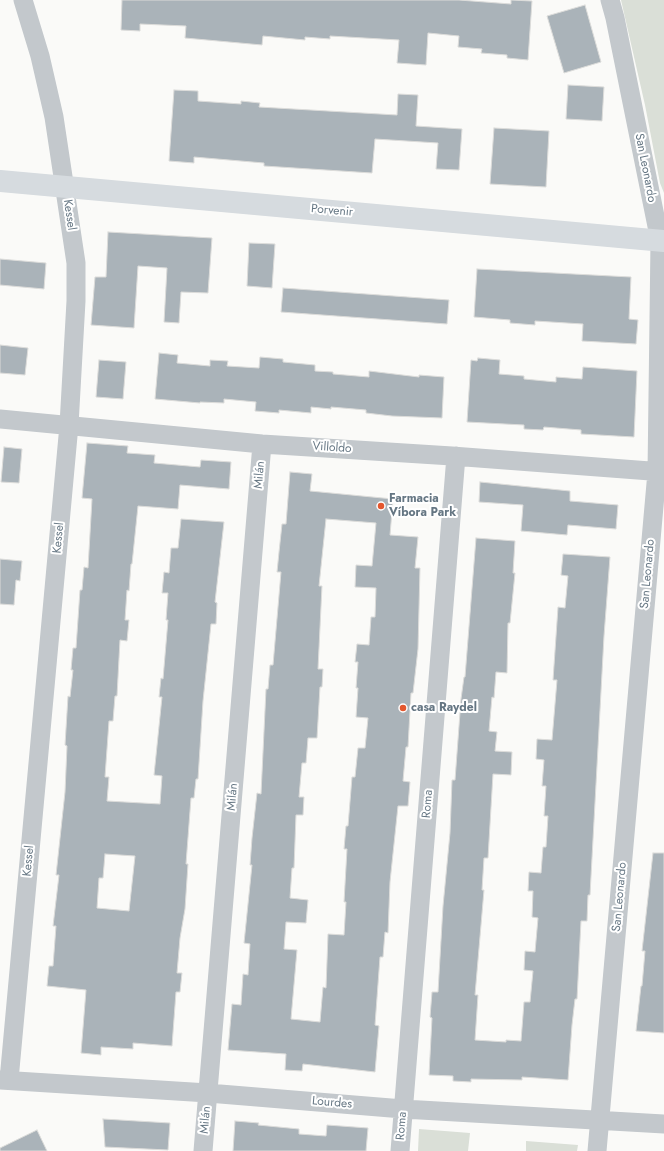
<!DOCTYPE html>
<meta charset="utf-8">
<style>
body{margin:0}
canvas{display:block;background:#fafaf8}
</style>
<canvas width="664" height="1151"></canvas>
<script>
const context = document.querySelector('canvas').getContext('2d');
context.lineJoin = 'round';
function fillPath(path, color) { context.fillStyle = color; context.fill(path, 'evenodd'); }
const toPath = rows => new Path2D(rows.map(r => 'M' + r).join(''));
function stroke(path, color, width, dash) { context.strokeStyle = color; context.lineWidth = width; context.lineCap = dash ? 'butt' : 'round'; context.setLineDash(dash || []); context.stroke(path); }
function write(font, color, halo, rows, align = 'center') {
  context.font = font + ' Jost,sans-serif'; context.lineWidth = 4; context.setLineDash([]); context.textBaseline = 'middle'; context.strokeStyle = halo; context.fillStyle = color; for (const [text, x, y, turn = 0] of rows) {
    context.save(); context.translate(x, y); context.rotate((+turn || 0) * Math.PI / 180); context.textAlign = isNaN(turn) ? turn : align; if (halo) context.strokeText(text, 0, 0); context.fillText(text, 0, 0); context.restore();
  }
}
fillPath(toPath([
 [621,0,664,0,664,193,660,183,645,105],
 [419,1129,470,1133,468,1151,418,1151],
 [526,1141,578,1145,577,1151,526,1151]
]), '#dadfd7');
const building = toPath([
 [122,0,459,0,511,4,511,0,532,1,528,60,507,58,507,55,481,53,482,49,458,47,459,36,428,33,426,65,397,63,399,40,330,36,330,39,305,37,305,40,263,36,262,45,185,38,186,26,140,24,140,31,121,30,122,0],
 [585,5,601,62,564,73,547,16,585,5],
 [568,85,604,87,602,121,566,119,568,85],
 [174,90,198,91,198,101,241,104,241,101,260,103,259,107,397,115,398,94,418,95,416,126,462,129,459,170,436,169,438,143,375,139,372,173,264,166,264,163,194,157,194,163,169,161,174,90],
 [494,128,549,131,546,187,490,184,494,128],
 [108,232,212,238,208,293,181,292,179,323,164,322,167,268,138,266,134,328,91,325,95,277,106,277,108,232],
 [249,243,275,244,272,288,247,286,249,243],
 [0,259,46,263,44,289,0,285,0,259],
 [477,269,631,277,629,319,638,320,636,344,582,341,583,324,535,321,535,325,510,323,510,320,474,317,477,269],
 [283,288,449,300,447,324,281,312,283,288],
 [0,345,28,348,25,375,0,373,0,345],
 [159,353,178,355,177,363,210,366,210,360,228,361,227,366,259,368,260,357,283,359,283,362,315,365,315,371,333,372,333,374,369,377,369,371,419,377,419,375,444,377,442,418,392,416,366,413,366,410,331,407,331,409,311,407,311,413,279,410,279,413,255,411,256,402,224,399,224,403,200,402,200,403,155,399,159,353],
 [478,358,500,360,499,374,524,376,524,379,556,382,556,377,582,379,583,367,637,371,634,437,581,434,581,430,544,427,543,430,524,429,524,425,467,422,471,360,477,361,478,358],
 [99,360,126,362,123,399,96,397,99,360],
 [87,443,128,446,127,453,155,455,154,463,200,467,201,460,231,462,229,489,180,485,178,509,138,506,132,564,131,564,129,591,127,590,125,620,129,620,127,641,120,640,117,696,115,696,113,721,109,721,105,777,109,777,107,801,160,804,162,776,154,775,162,697,159,697,161,678,163,679,168,620,166,620,168,593,162,593,164,572,169,573,171,548,178,548,181,519,224,522,215,602,217,603,216,624,211,624,203,701,198,779,196,779,194,798,191,798,186,864,188,864,185,909,180,938,177,973,182,973,180,992,176,992,172,1046,133,1043,133,1049,101,1047,101,1055,81,1053,86,990,47,986,49,966,53,966,56,926,53,926,59,875,56,875,65,792,67,746,65,745,68,696,70,697,73,670,71,670,73,648,76,648,80,590,82,590,84,567,88,568,92,499,82,498,87,443],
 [105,854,135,856,129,911,97,908,99,878,103,878,105,854],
 [4,447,22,449,19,483,1,482,4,447],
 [290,472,312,474,310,491,393,499,390,535,418,537,415,568,420,568,418,649,413,693,411,693,408,747,406,747,403,781,410,782,408,806,398,806,390,882,388,933,385,932,383,957,380,957,375,1025,379,1026,375,1072,303,1064,302,1071,285,1070,286,1054,228,1050,232,1004,241,1005,243,974,248,975,250,944,244,943,252,865,250,865,252,838,257,793,261,794,266,689,268,689,270,665,273,665,281,572,277,572,279,552,282,524,286,524,290,472],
 [326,519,376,523,372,566,356,565,355,587,376,588,375,617,371,617,369,645,357,644,355,662,358,662,356,688,358,688,356,717,368,718,365,748,358,748,355,777,352,777,348,826,346,826,344,849,347,849,344,902,346,902,344,935,328,934,326,988,323,987,320,1022,291,1019,297,950,284,949,286,922,306,923,308,900,290,898,292,868,294,868,296,815,303,815,304,797,299,797,302,763,306,763,308,738,317,738,320,687,322,687,323,669,318,669,322,586,319,586,326,519],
 [480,482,570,491,570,501,618,505,616,529,568,525,567,535,521,531,523,505,479,502,480,482],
 [476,538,515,541,513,573,515,573,510,623,508,623,507,673,496,672,494,698,492,697,489,731,497,732,495,751,512,752,511,775,493,774,488,858,484,858,482,890,484,890,475,995,478,995,475,1040,506,1042,506,1040,521,1041,524,1002,530,1002,533,971,524,970,525,951,535,952,538,918,532,917,533,891,528,891,529,872,541,873,543,847,546,847,548,816,544,816,546,786,542,786,544,760,536,759,537,739,552,740,557,680,553,680,558,607,565,608,568,576,561,575,563,554,610,557,604,636,590,895,588,895,587,921,581,921,577,999,575,999,572,1025,568,1080,522,1077,522,1080,471,1079,471,1082,453,1081,453,1076,429,1075,432,1018,430,1017,432,992,438,992,443,906,450,833,452,780,455,780,461,699,464,677,465,677,476,538],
 [0,559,22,561,20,581,16,580,14,605,0,604,0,559],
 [653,853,664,853,664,1033,636,1031,641,986,642,986,645,951,642,951,644,933,653,853],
 [103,1119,170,1123,168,1150,105,1147,103,1119],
 [235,1121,259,1123,258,1125,299,1129,299,1134,326,1136,327,1125,368,1128,366,1151,233,1151,235,1121],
 [37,1130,47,1151,0,1151,0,1148,37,1130]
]);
fillPath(building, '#aab3b9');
stroke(building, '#dcdcda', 1);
stroke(toPath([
 [0,419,262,444,452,456,664,472],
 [0,1080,208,1093,403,1109,664,1124],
 [9,1080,69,425,76,301,76,263,54,117,40,56,23,0],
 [203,1151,262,444],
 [400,1151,456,456],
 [597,1151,657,472,660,241,615,18,610,0]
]), '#c3c8cc', 19);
stroke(toPath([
 [0,181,664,241]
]), '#d6dbdf', 22);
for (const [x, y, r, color] of [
 [381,506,4,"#e4572e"],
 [403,708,4,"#e4572e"]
]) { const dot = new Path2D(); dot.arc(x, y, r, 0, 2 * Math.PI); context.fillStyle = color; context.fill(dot); stroke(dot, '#fff', 1.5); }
write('12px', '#657683', '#fff', [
 ["San Leonardo",645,168,79],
 ["Porvenir",332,211,5],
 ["Kessel",69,215,82],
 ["Villoldo",332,448,4],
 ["Milán",260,475,-85],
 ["Kessel",59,538,-85],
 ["San Leonardo",648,574,-85],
 ["Milán",233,797,-85],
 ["Roma",428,804,-85],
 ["Kessel",29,861,-85],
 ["San Leonardo",620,897,-85],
 ["Lourdes",332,1103,5],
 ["Milán",206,1120,-85],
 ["Roma",402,1126,-85]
]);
write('bold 12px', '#657683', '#fff', [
 ["Farmacia",389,499],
 ["Víbora Park",389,513],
 ["casa Raydel",411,708]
], 'left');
</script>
